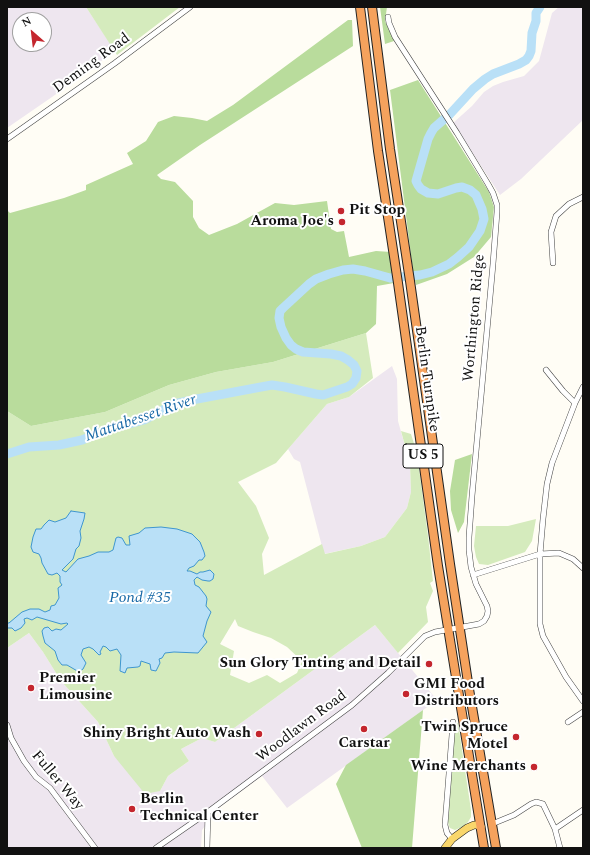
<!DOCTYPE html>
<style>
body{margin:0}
#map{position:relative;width:590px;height:855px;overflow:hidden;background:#fffdf5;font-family:Spectral,serif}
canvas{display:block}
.frame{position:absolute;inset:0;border:8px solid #111;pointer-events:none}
.north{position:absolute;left:12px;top:12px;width:40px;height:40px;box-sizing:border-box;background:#fff;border:1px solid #a0a0a0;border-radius:50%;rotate:332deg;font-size:11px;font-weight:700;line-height:16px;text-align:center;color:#111}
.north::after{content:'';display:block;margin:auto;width:14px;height:18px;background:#c4262e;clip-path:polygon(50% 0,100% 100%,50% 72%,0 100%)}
</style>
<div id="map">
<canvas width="590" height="855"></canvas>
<div class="frame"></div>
<div class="north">N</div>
</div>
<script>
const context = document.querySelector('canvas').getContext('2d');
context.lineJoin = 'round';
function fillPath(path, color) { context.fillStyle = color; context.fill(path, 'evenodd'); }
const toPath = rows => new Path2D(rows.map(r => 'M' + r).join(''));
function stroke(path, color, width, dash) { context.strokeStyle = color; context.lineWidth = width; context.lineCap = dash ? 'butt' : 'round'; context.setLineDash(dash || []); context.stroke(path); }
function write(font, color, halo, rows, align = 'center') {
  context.font = font + ' Spectral,serif'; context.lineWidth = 4; context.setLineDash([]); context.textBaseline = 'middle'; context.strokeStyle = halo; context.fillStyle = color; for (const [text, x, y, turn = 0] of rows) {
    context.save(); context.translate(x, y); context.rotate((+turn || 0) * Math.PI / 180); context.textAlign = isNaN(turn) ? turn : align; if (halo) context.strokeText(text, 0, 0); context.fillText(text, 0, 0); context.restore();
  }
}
fillPath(toPath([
 [7,7,86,7,115,51,52,97,7,128],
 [20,20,44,20,44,44,20,44],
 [559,7,583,7,583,120,521,179,500,195,453,123,472,106,484,92,493,86,503,82,524,76,539,61,552,13],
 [392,366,397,379,398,421,410,464,411,492,407,508,385,537,361,546,324,554,300,462,294,459,288,449,327,404,349,397],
 [375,625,437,700,287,808,262,776,220,807,202,830,201,848,7,848,7,648,29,633,43,652,61,681,98,722,114,756,160,791,168,776,189,761,181,749,202,738,215,742]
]), '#eee6ef');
fillPath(toPath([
 [86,7,180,7,117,55],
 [366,333,373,378,349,397,327,404,276,463,238,482,256,506,269,538,262,554,264,575,322,544,325,554,361,546,385,537,407,508,411,492,410,464,401,431,411,434,417,453,428,536,433,581,430,583,433,591,426,607,428,622,398,653,375,625,215,742,202,738,181,749,189,761,168,776,160,791,145,794,114,756,98,722,61,681,43,652,29,633,7,648,7,411,31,426,105,412,169,385,216,372,273,362],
 [235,619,238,626,253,632,271,638,287,647,302,661,297,673,280,683,267,675,249,683,230,675,234,651,220,644],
 [536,519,532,541,525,552,488,565,479,564,476,557,474,546,476,526,508,526],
 [458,723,471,810,471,817,468,822,462,827,455,830,450,828,449,826,448,822,454,725]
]), '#d5ebbd');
fillPath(toPath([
 [380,7,387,7,385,21,394,41,385,44],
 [348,20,352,20,353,46,200,145,157,175,161,179,175,182,193,201,193,217,199,228,209,235,237,224,275,203,294,205,327,201,331,229,337,232,344,231,349,257,376,251,391,252,394,283,377,286,376,324,366,333,273,362,216,372,169,385,105,412,31,426,7,411,7,210,10,213,64,198,86,190,86,185,133,164,127,153,146,141,158,122,174,116,192,118,207,121,233,105],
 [418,80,489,192,494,207,491,237,474,257,447,274,416,285,413,271,390,90],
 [472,454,464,522,458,533,451,510,450,491,455,460],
 [423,710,412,848,362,848,336,784,346,765]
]), '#b9dc9c');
const water = toPath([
 [71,511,85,513,84,519,80,531,81,538,79,546,76,549,73,559,62,570,66,572,78,559,89,556,98,552,109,552,113,550,116,538,118,537,122,538,126,545,130,545,129,536,139,533,145,528,161,527,177,529,192,534,200,542,204,552,205,556,202,560,199,560,194,566,189,568,187,571,190,571,197,574,200,572,203,572,210,570,214,574,213,579,210,581,208,581,202,580,197,577,194,580,195,585,199,587,206,596,207,599,206,606,211,612,207,621,203,636,207,642,198,653,174,652,165,653,162,658,159,659,160,663,156,671,151,670,150,664,141,661,140,666,138,667,127,668,125,673,120,671,121,655,117,649,110,651,106,647,103,646,100,652,101,654,99,655,93,649,89,647,83,649,81,655,86,663,83,669,79,672,67,665,62,665,58,660,55,651,45,643,43,636,42,631,44,628,48,627,52,631,56,629,61,630,68,624,67,623,61,624,37,617,32,620,27,618,24,619,25,623,21,628,15,631,12,628,7,628,7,623,9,623,22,612,30,609,39,609,45,612,50,610,51,606,55,605,59,598,58,588,62,585,60,582,60,576,57,573,52,575,48,574,42,563,41,558,39,554,33,552,31,547,33,537,36,529,41,529,44,525,49,520,55,522,66,518,71,511]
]);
fillPath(water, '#b9e0f7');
stroke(water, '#3f96cf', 1);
stroke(toPath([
 [7,454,29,447,59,445,82,440,106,430,144,420,174,404,197,399,261,387,272,385,285,387,316,394,323,395,347,387,352,384,356,378,357,371,354,365,348,360,341,356,331,354,303,352,296,349,291,345,286,338,281,327,279,318,280,311,283,308,309,284,316,279,329,274,343,270,353,269,365,271,390,278,420,275,432,272,449,264,458,257,469,247,480,231,484,219,482,209,476,195,470,190,462,187,456,188,438,194,428,193,421,189,418,185,416,181,428,139,431,133,434,128,450,114,473,89,485,79,493,74,519,64,526,60,529,56,531,51,532,33,536,21,536,13,540,7]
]), '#b9e0f7', 9);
const minor = toPath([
 [7,139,115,63,190,7],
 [553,263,551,232,556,216,569,204,583,197],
 [546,370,563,391,575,403],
 [583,387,575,403,552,463,547,484,543,519,540,554,540,624,543,636,566,677,583,701],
 [473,575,540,554,559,553,573,559,583,568],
 [568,722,583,712],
 [7,725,11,738,24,761,36,777,50,788,95,848],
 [492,824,514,815,531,804,536,802,543,804,555,829,560,848],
 [555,829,583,810],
 [452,839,447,833,445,825,453,722],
 [156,848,208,812,352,705,388,673,425,636,435,632,479,624,484,621,487,616,488,611,487,606,476,584,471,567,469,550,469,537,472,496,493,264,497,212,497,205,493,193,488,184,457,133,395,37,389,23,388,17],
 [207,848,208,812]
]);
const major = toPath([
 [445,848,452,839,467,828,474,825,477,825,481,827]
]);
const highway = toPath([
 [360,7,378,151,398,283,438,566,455,671,484,848],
 [372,7,390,149,410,281,450,564,469,689,496,848]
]);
stroke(minor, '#444', 6);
stroke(major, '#222', 8);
stroke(highway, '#222', 10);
stroke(minor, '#fff', 5);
stroke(major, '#f9d66b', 7);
stroke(highway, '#f5a25d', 8);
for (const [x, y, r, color] of [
 [341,211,4,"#c4262e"],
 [342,222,4,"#c4262e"],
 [429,664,4,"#c4262e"],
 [31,688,4,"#c4262e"],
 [406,694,4,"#c4262e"],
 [364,729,4,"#c4262e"],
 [259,734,4,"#c4262e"],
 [516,737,4,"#c4262e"],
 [534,767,4,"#c4262e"],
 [132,809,4,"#c4262e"]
]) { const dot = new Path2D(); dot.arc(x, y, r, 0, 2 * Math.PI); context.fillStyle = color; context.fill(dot); stroke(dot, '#fff', 1.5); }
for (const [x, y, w] of [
 [423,456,40]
]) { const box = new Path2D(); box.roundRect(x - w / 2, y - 12, w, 24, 3); context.fillStyle = '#fff'; context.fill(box); stroke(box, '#111', 1); }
write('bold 14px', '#111', null, [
 ["US 5",423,456]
]);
write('15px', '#111', '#fff', [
 ["Deming Road",92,64,-36],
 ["Worthington Ridge",475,318,-85],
 ["Berlin Turnpike",426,379,82],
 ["Woodlawn Road",302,727,-37],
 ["Fuller Way",57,781,50]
]);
write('bold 15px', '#111', '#fff', [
 ["Pit Stop",349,211,"left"],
 ["Aroma Joe's",334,222],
 ["Sun Glory Tinting and Detail",421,664],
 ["Premier",39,679,"left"],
 ["Limousine",39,696,"left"],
 ["GMI Food",414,685,"left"],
 ["Distributors",414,702,"left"],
 ["Twin Spruce",508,728],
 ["Motel",508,745],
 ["Shiny Bright Auto Wash",251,734],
 ["Carstar",364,744,"center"],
 ["Wine Merchants",526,767],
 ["Berlin",140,800,"left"],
 ["Technical Center",140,817,"left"]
], 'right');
write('italic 16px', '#1768a6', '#fff', [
 ["Mattabesset River",141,419,-19],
 ["Pond #35",140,599]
]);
</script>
